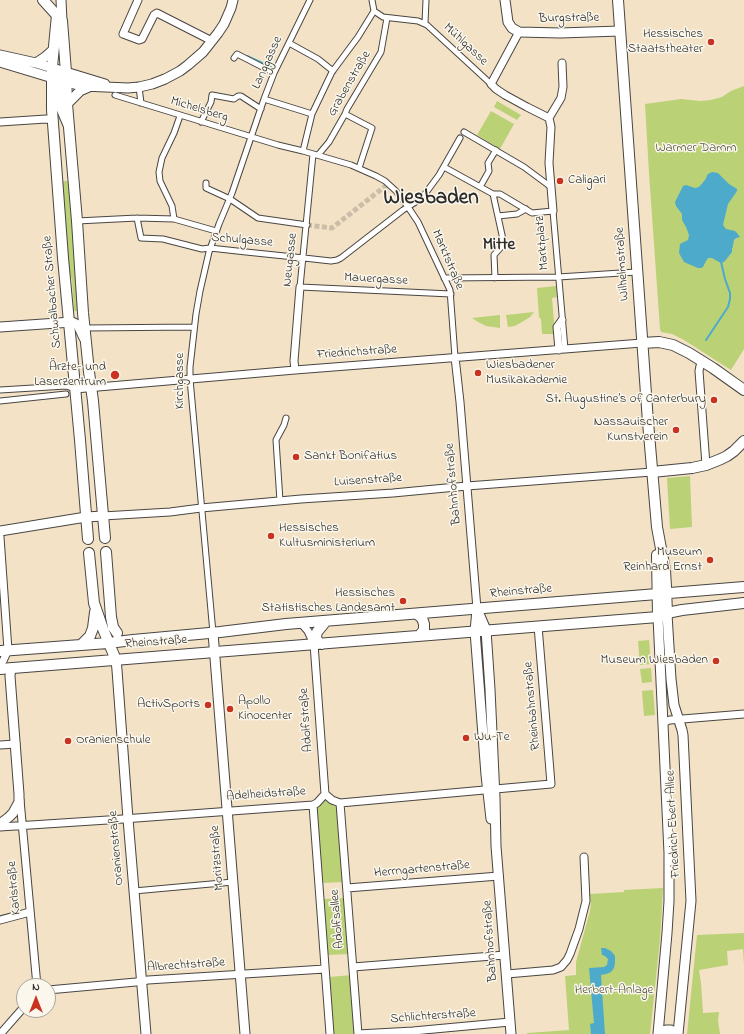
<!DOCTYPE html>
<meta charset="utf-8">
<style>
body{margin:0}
#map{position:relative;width:744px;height:1034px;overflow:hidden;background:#f3e2c6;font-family:"Indie Flower",sans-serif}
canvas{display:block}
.north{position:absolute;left:16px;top:978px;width:40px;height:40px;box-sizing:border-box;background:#fbf7ec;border:1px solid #a8a59f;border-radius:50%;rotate:0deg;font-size:11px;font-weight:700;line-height:16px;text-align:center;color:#2b2b2b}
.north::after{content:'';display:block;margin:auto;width:14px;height:18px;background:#c8321e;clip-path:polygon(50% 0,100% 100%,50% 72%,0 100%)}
</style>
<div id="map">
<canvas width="744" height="1034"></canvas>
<div class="north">N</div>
</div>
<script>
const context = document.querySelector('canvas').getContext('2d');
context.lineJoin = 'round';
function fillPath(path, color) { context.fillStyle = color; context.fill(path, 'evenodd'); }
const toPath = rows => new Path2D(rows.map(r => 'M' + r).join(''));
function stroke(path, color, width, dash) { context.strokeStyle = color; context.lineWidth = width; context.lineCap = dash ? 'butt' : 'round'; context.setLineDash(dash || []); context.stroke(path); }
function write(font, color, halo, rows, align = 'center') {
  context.font = font + ' "Indie Flower",sans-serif'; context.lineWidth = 3; context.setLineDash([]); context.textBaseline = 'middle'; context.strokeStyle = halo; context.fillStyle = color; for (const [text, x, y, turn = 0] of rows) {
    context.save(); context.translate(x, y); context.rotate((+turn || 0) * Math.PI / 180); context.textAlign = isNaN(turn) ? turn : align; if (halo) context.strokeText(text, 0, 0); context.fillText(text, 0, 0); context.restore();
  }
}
fillPath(toPath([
 [744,86,744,349,731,370,684,340,672,334,661,332,660,329,649,173,645,104,681,99,700,101,711,100,722,97,731,91],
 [497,101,521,115,517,120,494,107],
 [491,111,514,124,500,149,477,135],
 [61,181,70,181,81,311,74,311,72,280,67,265],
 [556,286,557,297,552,298,555,334,542,334,541,319,539,317,537,288],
 [534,312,530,317,522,322,515,326,508,327,506,315],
 [500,315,500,328,486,326,478,322,472,318],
 [690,476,692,527,670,529,667,478],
 [649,640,651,664,640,665,638,641],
 [651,668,652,682,642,683,640,669],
 [653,690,655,715,644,716,642,691],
 [325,800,339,809,344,882,322,883,316,809],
 [663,888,660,940,650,1034,527,1034,527,1033,569,1030,565,976,576,975,576,962,590,911,591,903,590,894,624,892,624,890],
 [345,898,349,954,327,955,323,899],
 [744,933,744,965,743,949,727,951,728,965,699,970,701,983,703,1013,719,1012,718,1021,720,1034,687,1034,697,935],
 [352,975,357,1034,334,1034,329,977]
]), '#bad176');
fillPath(toPath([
 [712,172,718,173,729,184,737,189,737,191,728,204,723,225,726,229,735,231,737,233,740,237,736,238,734,240,733,245,733,247,732,248,732,252,725,261,722,263,719,262,712,258,708,258,706,261,703,267,701,268,698,268,684,262,679,253,680,244,688,240,689,235,686,227,682,220,682,214,676,206,675,202,683,186,686,185,695,188,699,187,705,180,708,174],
 [601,948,605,948,611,951,615,956,615,963,614,968,611,972,606,974,601,975,605,1034,591,1034,590,1024,594,1023,589,968,604,967,607,965,608,959,605,956,602,955]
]), '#4daacb');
stroke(toPath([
 [247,56,271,67],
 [706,340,728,307,730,299,730,293,725,279,721,262]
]), '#4daacb', 2);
stroke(toPath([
 [307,225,332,228,388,184]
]), '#cbbda7', 5, [5, 2.5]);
const pedestrian = toPath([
 [372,0,374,11,383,17,418,21,427,25,491,84],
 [425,23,426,0],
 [289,43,318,59,333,71],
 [234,58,237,54,274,73],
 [139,87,141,103],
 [115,95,278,145,303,151,351,165,376,176,385,181,396,191,408,207,418,222,450,290,455,357],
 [264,99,312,114],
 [345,114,372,128,359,168],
 [201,122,211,102,212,95,234,99,238,96,241,96,261,109],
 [464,132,524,167,551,187],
 [303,151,312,114,332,72,358,37,374,11],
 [313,154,300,287,451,294],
 [318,155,329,142,345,114,347,109,381,52,387,18],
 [444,167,493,194,500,194,532,213,553,211,565,349],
 [206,183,206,188,230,199,258,218,307,225],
 [480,187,489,171,488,163,496,150],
 [493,194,504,244,494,255,495,278],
 [498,216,517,214,526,209],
 [137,218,141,238,163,239,202,249,210,248,246,252,304,258,331,261,337,260,341,258,403,210,422,198,439,175,460,138],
 [174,219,172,206,160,181,159,172,162,158,174,133,180,116],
 [77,221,137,218,174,219,216,231],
 [444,278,558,277,637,272],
 [85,328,194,327],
 [0,390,66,386,75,389],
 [0,401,66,394],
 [280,501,276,440,284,425,286,418],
 [213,633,190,379,190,367,196,314,200,291,209,252,219,224,232,193,264,99,274,73,310,0],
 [134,891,233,882]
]);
const minor = toPath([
 [138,0,123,34,139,40,142,39,154,15,157,13,212,41],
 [519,32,491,84,496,89,505,95,527,107,549,118],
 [549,118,551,127,549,163,553,211],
 [549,118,561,98,563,87,562,63],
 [0,122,46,119,53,120],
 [559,350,557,327,562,320],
 [455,357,460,402,477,609],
 [703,362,700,366,699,371,706,465],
 [295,370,294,361,300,287],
 [75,389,295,370,642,343],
 [103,516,170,512,201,508,301,499,393,493,467,486,652,472],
 [0,537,8,650,3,661,0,664],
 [301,623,308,631,314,644,325,794],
 [663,724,667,721,670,720,744,714],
 [0,745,16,744],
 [325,794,332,800,340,803,551,784,546,722,538,626],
 [20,800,37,986],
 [340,803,358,1034],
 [313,805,330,1034],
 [0,827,123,819,313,805,317,803,325,794],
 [347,888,499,876],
 [0,920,30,912],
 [353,967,505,955],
 [507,974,553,970,561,967,567,960,570,954,579,929,586,901,584,857],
 [48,990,136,982,148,980,325,969],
 [1,1034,2,1032,24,1007],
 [358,1034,413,1031,510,1022]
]);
const tertiary = toPath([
 [61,0,62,21],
 [505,0,508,22,512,28,519,32,560,33,620,31],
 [0,55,36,63,105,84],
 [0,62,66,82,83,86,128,88,139,87,152,84,165,79,180,71,188,65,203,52,218,33,224,24,231,8,233,0],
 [36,63,45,57,54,49],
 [57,75,59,104,68,125],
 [67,104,80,91,89,87],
 [0,327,72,322,78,325,84,338],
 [0,531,86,517,103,516],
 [477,609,486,630,490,689,495,798,496,846,511,1034],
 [477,610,475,631,486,775,491,819],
 [667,614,671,679,674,705,682,730,683,735,691,901,678,1034],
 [213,633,245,1034],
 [116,660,117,670,128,819,146,1034],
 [0,824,9,817,13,813,19,802,19,794,10,676,11,668],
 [658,1034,667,933,669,901,669,853,658,617],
 [658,1034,662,1031,666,1030,671,1030,676,1034]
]);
const secondary = toPath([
 [43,0,62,21,66,72,67,104,77,221,83,313,89,372,93,401,105,538],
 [618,0,648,422,657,527,665,570,666,587,667,614],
 [57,15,52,67,52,110,63,258,80,440,88,539],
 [642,343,659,342,673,345,689,353,713,368,744,390],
 [652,472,692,468,706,465,721,459,727,456,734,451,744,441],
 [106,552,111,617,113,627,117,633],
 [89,553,94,603,103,629,116,660],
 [657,555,658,617],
 [417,614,422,618,424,624,424,630,419,636],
 [322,644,317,641,316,636,317,632,326,621],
 [81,645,90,636,93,628,95,612],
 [0,651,108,643,133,640,220,632,286,624,744,587],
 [0,669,658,617,672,612,682,610,744,603]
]);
stroke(pedestrian, '#494642', 7);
stroke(minor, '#494642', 9);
stroke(tertiary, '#494642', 11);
stroke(secondary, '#494642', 12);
stroke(pedestrian, '#fff', 5);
stroke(minor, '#fff', 7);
stroke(tertiary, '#fff', 9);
stroke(secondary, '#fff', 10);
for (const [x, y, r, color] of [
 [711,42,4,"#c8321e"],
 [560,181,4,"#c8321e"],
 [478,373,4,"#c8321e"],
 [115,375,5,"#c8321e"],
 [714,400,4,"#c8321e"],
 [676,430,4,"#c8321e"],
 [296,457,4,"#c8321e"],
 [271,536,4,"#c8321e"],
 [710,560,4,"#c8321e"],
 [403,601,4,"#c8321e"],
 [716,661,4,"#c8321e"],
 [208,705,4,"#c8321e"],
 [230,709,4,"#c8321e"],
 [466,738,4,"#c8321e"],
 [68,741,4,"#c8321e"]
]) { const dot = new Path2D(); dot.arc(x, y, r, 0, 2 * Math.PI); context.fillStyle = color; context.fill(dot); stroke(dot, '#fbf7ec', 1.5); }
write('13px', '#2b2b2b', '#fbf7ec', [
 ["Burgstraße",569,19,-1],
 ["Mühlgasse",465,45,43],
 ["Langgasse",268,63,-66],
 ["Grabenstraße",350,84,-60],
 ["Michelsberg",199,110,17],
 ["Schulgasse",242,241,5],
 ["Marktplatz",543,243,-95],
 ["Neugasse",291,260,-84],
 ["Marktstraße",447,260,67],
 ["Wilhelmstraße",623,264,-94],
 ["Mauergasse",376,280,3],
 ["Schwalbacher Straße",53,292,-95],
 ["Friedrichstraße",357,353,-4],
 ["Kirchgasse",181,381,-90],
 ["Luisenstraße",368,481,-4],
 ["Bahnhofstraße",454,484,-95],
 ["Rheinstraße",521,592,-5],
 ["Rheinstraße",156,643,-4],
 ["Rheinbahnstraße",533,706,-95],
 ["Adolfstraße",307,720,-94],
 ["Adelheidstraße",266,795,-4],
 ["Friedrich-Ebert-Allee",674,824,-93],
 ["Oranienstraße",117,848,-95],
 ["Moritzstraße",218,858,-94],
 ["Herrngartenstraße",422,870,-5],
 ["Karlstraße",15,888,-95],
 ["Adolfsallee",338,919,-95],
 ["Bahnhofstraße",491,941,-94],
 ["Albrechtstraße",186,966,-4],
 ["Schlichterstraße",433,1017,-4]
]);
write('13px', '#2b2b2b', '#fbf7ec', [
 ["Hessisches",703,35],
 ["Staatstheater",703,50],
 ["Caligari",568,181,"left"],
 ["Wiesbadener",486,366,"left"],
 ["Musikakademie",486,381,"left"],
 ["Ärzte- und",106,368],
 ["Laserzentrum",106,383],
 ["St. Augustine’s of Canterbury",706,400],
 ["Nassauischer",668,423],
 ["Kunstverein",668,438],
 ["Sankt Bonifatius",304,457,"left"],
 ["Hessisches",279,529,"left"],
 ["Kultusministerium",279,544,"left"],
 ["Museum",702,553],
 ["Reinhard Ernst",702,568],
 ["Hessisches",395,594],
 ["Statistisches Landesamt",395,609],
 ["Museum Wiesbaden",708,661],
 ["Apollo",238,702,"left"],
 ["Kinocenter",238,717,"left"],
 ["ActivSports",200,705],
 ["Wu-Te",474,738,"left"],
 ["Oranienschule",76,741,"left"]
], 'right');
write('13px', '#4f543e', '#fbf7ec', [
 ["Warmer Damm",696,149],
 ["Herbert-Anlage",614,991]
]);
write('bold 17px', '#2b2b2b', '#fbf7ec', [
 ["Mitte",499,246]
]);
write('bold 21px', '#2b2b2b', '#fbf7ec', [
 ["Wiesbaden",431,200]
]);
</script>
